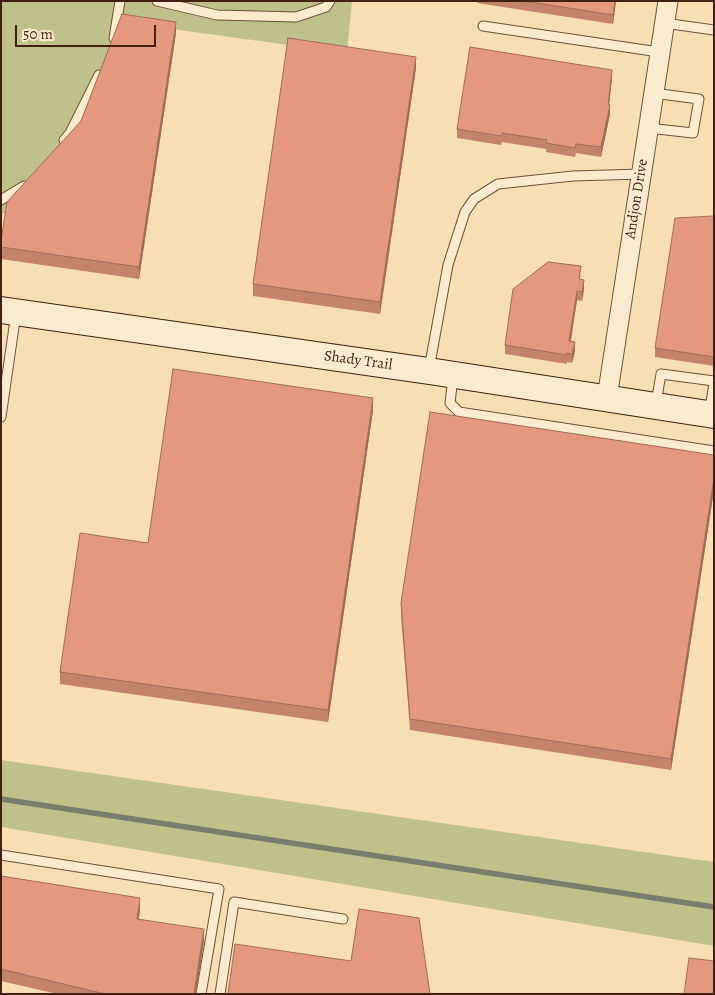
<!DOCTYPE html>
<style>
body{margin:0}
#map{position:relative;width:715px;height:995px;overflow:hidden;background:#f8dfb3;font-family:Alegreya,serif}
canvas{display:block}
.frame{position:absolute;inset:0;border:2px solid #411f11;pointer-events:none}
.scale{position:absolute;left:15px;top:25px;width:141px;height:22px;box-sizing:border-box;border:2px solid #411f11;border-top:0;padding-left:6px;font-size:15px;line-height:18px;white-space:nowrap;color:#411f11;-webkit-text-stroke:4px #faeace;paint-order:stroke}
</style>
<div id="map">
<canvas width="715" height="995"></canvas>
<div class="frame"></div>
<div class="scale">50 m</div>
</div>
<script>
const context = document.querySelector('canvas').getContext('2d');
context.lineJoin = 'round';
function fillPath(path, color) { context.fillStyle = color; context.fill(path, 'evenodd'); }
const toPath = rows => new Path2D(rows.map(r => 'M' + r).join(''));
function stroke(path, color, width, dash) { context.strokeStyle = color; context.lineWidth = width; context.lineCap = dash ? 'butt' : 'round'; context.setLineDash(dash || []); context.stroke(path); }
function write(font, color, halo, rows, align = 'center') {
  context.font = font + ' Alegreya,serif'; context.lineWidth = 4; context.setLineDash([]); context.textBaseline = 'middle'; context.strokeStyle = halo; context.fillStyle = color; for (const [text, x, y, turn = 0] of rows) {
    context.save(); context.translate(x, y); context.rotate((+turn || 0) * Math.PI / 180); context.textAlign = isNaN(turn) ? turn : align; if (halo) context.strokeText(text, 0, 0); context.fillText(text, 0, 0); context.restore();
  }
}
fillPath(toPath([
 [1,1,352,1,347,53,128,23,85,131,9,214,1,213],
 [1,760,714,862,714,946,1,827]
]), '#bfc18b');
stroke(toPath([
 [1,799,714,907]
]), '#797e6b', 5.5);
const lane = toPath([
 [157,1,217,15,296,17,326,7,330,1],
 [664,23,714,30],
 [483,26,659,52],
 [114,38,120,1],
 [648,128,693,133,699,99,653,93],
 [64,140,70,133,99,75],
 [1,200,24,186],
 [429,369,448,265,465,212,474,199,498,184,573,176,642,174],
 [453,377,450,403,459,412,714,451],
 [656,403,661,374,714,381],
 [709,413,714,384],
 [1,417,16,313],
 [1,855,219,889,201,994],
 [220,994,234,902,343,919]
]);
const street = toPath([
 [607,398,668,1]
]);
const secondary = toPath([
 [1,310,429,371,714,415]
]);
stroke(lane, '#6f4f3a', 11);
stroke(street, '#6f4f3a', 21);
stroke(secondary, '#411f11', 28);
stroke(lane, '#faeace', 9);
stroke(street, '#faeace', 19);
stroke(secondary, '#faeace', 26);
fillPath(toPath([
 [477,1,616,1,613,24,477,3],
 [176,33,139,279,1,259,1,241],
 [416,68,380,314,253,296,253,284],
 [612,79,609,105,610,114,601,157,576,153,575,157,546,152,546,149,502,142,501,145,457,138,457,129],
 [714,216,714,366,655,357,655,348],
 [581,276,580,279,584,289,582,301,577,300,571,341,575,351,572,363,567,362,567,364,505,354,505,345],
 [373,410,328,722,60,684,60,672,148,543],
 [714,455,714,490,671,770,410,730,401,615,401,603],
 [1,876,140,909,139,919,204,941,196,994,57,994,1,981]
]), '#c4846c');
fillPath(toPath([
 [615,1,616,1,613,24,613,15],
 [176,22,176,33,139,279,139,267],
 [416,57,416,68,380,314,380,302],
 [612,70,612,79,608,114,608,105],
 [610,105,610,114,601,157,601,147],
 [584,280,584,289,582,301,582,292],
 [577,291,577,300,569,350,569,341],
 [575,342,575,351,572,363,572,354],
 [373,398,373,410,328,722,328,710],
 [714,478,714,490,671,770,671,759],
 [140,898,140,909,137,931,137,919],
 [204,929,204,941,196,994,194,994]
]), '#a06b58');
const building = toPath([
 [524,1,615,1,613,15,524,1],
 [122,14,176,22,139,267,1,247,1,241,7,202,81,121,122,14],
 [288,38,416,57,380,302,253,284,288,38],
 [470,47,612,70,608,105,610,105,601,147,576,144,575,148,546,143,547,140,502,133,501,136,457,129,470,47],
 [714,216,714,357,655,348,675,218,714,216],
 [548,262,581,266,579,279,584,280,582,292,577,291,569,341,575,342,572,354,567,353,567,355,505,345,513,289,548,262],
 [173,369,373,398,328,710,60,672,80,533,148,543,173,369],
 [430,412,714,455,714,478,671,759,410,719,401,603,430,412],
 [1,876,140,898,137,919,204,929,194,994,105,994,1,969,1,876],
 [359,909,419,918,430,994,228,994,235,944,351,961,359,909],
 [689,958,714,961,714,994,684,994,689,958]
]);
fillPath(building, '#e4997e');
stroke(building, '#a06b58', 1);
write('15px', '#411f11', '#faeace', [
 ["Andjon Drive",637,199,-81],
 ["Shady Trail",358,361,8]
]);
</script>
